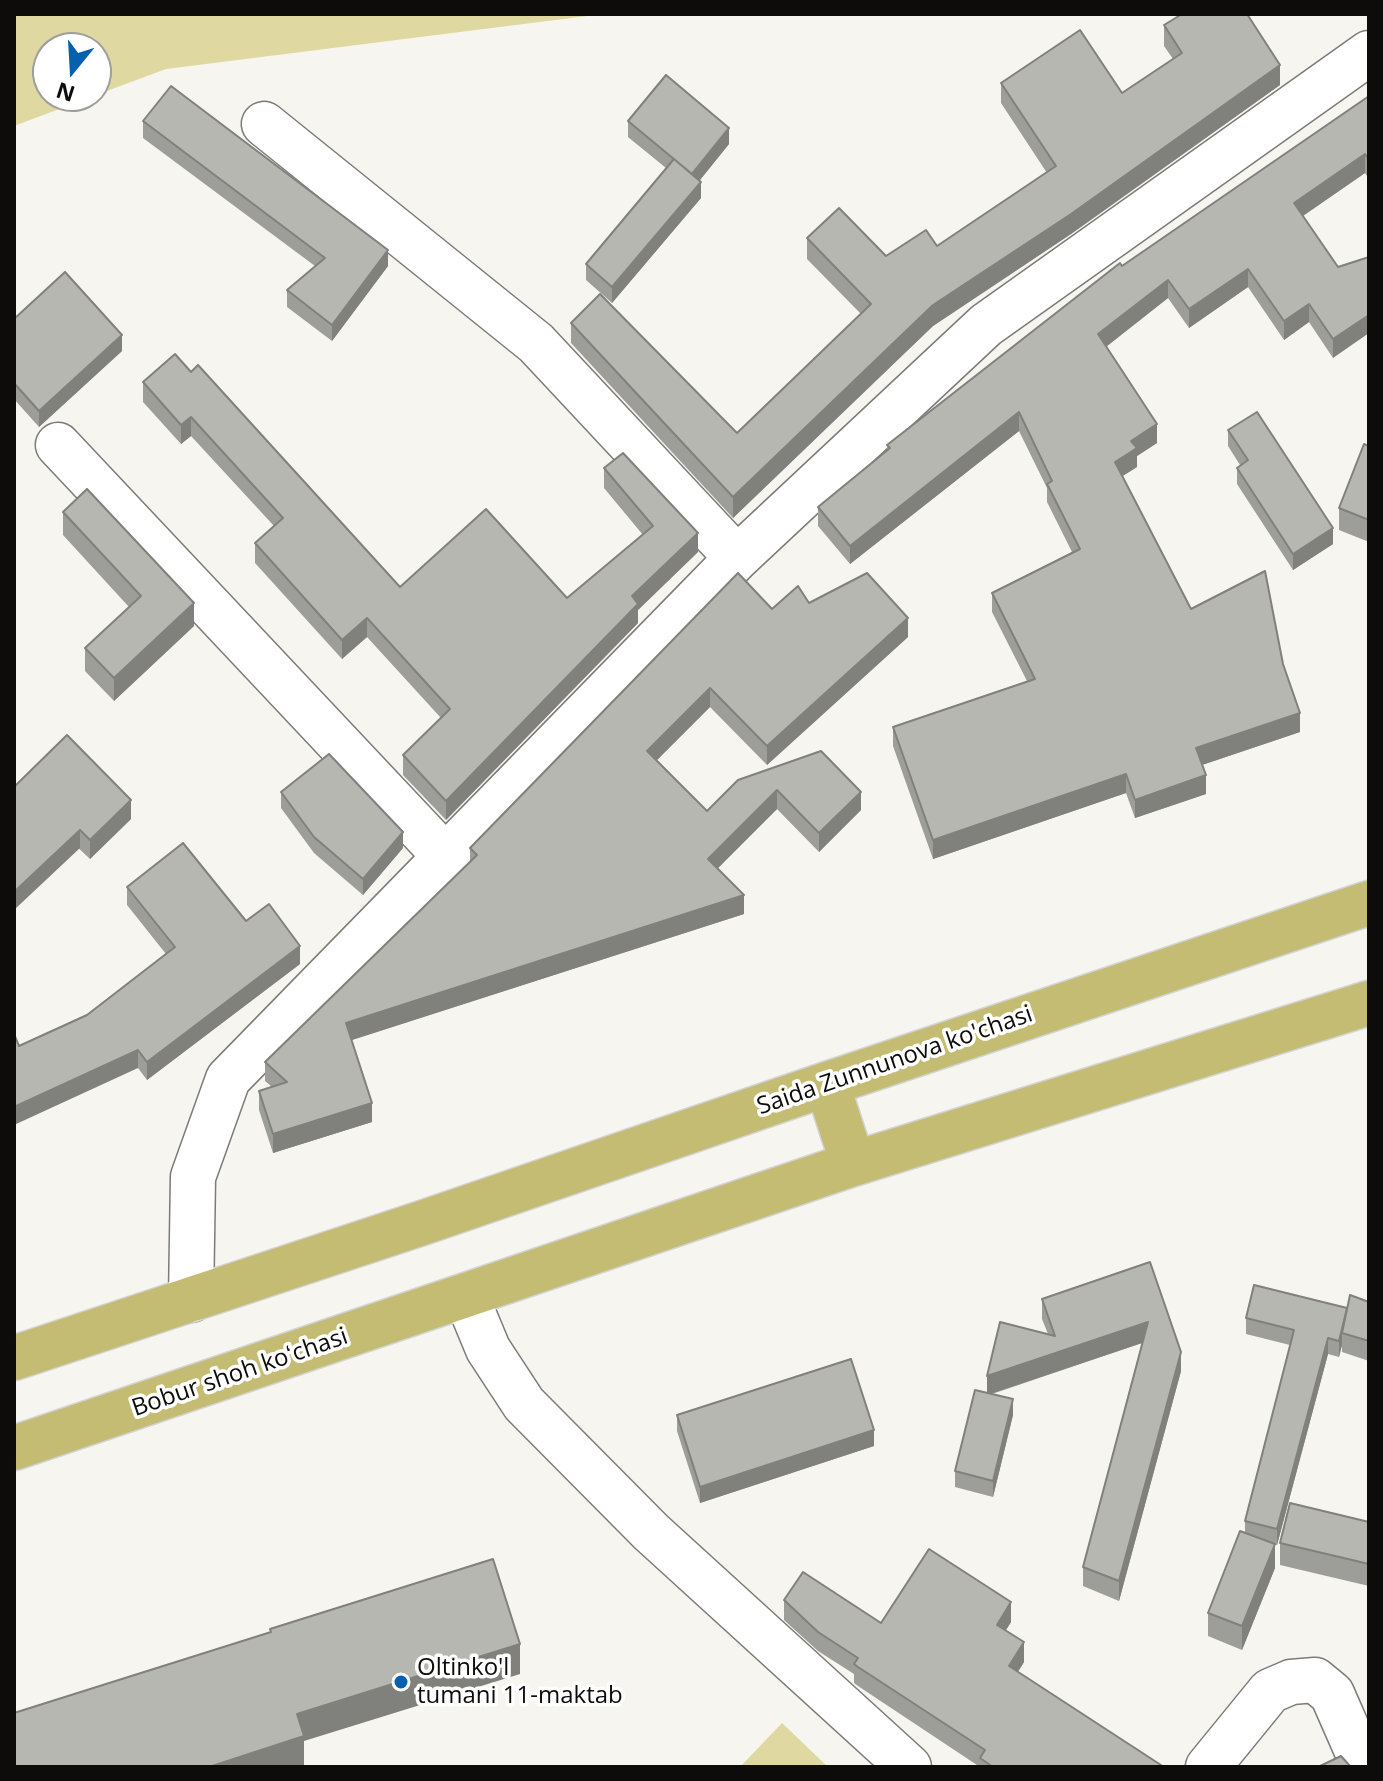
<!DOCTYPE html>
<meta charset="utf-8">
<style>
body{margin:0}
#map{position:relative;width:1383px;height:1781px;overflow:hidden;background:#f6f5f0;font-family:"Open Sans",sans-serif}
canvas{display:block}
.frame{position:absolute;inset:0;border:16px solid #0d0c0b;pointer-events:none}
.north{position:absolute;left:32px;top:32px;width:80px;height:80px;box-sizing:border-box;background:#fff;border:2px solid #9e9e9d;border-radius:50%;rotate:198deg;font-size:22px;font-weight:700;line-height:32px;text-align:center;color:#0d0c0b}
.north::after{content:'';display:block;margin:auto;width:28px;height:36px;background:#0561ae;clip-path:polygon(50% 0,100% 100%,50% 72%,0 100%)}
</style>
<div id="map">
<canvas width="1383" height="1781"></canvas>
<div class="frame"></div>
<div class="north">N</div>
</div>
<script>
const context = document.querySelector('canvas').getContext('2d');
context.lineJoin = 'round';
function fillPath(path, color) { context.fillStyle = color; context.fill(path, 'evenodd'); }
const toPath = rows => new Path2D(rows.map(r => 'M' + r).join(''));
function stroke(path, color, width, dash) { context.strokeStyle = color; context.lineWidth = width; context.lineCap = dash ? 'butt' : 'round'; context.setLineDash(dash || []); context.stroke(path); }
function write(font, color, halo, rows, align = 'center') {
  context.font = font + ' "Open Sans",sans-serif'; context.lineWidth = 7; context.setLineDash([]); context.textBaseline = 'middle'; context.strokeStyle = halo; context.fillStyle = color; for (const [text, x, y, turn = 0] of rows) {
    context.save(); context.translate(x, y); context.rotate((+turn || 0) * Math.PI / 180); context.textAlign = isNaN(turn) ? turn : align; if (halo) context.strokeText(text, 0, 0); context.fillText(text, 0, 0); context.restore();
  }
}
fillPath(toPath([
 [14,14,603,14,166,69,96,95,96,48,48,48,48,96,94,96,14,126],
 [782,1723,828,1767,740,1767]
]), '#dfd8a0');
const minor = toPath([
 [264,124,536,343,737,558],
 [58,445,444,855],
 [466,1296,488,1349,524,1404,651,1532,909,1767],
 [191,1300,193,1177,228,1079,737,558,986,325,1369,53],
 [1208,1767,1270,1691,1291,1682,1315,1680,1332,1694,1364,1767]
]);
const major = toPath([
 [827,1084,853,1164],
 [14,1358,422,1223,827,1084,1369,903],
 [14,1448,853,1164,1369,1003]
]);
stroke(minor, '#7c7b77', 47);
stroke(major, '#d3d3d3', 47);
stroke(minor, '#fff', 44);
stroke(major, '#c5bc74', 44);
fillPath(toPath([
 [1164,25,1280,85,1071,234,933,326,733,518,571,343,571,323,737,433,861,314,807,259,807,238,886,256,937,246,1047,173,1001,103,1001,83,1122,93,1173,59,1164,46],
 [1369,96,1369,179,1365,173,1303,216,1338,267,1333,358,1309,322,1284,340,1248,287,1189,328,1168,298,1106,347,1157,443,1137,456,1137,467,1122,476,1191,609,1283,664,1300,732,1202,765,1206,794,1135,818,1126,793,933,859,893,746,893,727,1027,681,992,612,992,593,1072,552,1047,502,1047,488,1019,431,850,564,818,526,818,507,887,451,887,445,1122,266],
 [143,121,388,266,332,341,287,307,287,290,315,266,143,138],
 [628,121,729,144,699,181,701,198,612,303,586,280,586,264,666,168,628,137],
 [14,319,122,351,39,427,14,399],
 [191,372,400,587,567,598,643,535,604,488,604,468,698,552,638,610,638,623,446,820,403,775,403,755,441,718,367,637,342,659,255,563,255,543,274,526,191,436,181,444,143,402,143,382],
 [1228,430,1333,544,1293,570,1237,484,1237,468,1240,465,1228,446],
 [1369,446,1369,542,1339,530,1339,508],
 [63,512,194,626,114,701,85,671,85,648,129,607,63,535],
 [809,603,908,637,767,765,710,707,657,760,707,811,738,780,861,810,819,852,777,809,718,868,744,914,351,1040,372,1122,273,1153,259,1110,259,1091,272,1087,265,1081,265,1062,470,862,470,848,772,609],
 [14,787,131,819,90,859],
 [281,792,403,848,363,895,314,853,281,808],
 [127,887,246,921,300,964,147,1080,138,1068,19,1046,87,1015,166,954,127,905],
 [1150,1262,1181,1371,1119,1601,1083,1586,1083,1567,1142,1343,992,1394,1013,1415,993,1497,955,1487,955,1471,987,1393,1048,1334,1042,1319,1042,1299],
 [1369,1302,1369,1361,1342,1352,1342,1345,1339,1357,1328,1354,1277,1545,1275,1545,1275,1568,1242,1650,1208,1636,1208,1613,1245,1532,1245,1521,1290,1345,1246,1334,1246,1318,1347,1308],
 [677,1415,874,1446,700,1503,677,1431],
 [1369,1522,1369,1586,1280,1565,1280,1543],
 [784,1600,881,1623,1011,1622,1006,1630,1024,1662,1018,1672,1164,1767,980,1767,858,1686,854,1683,854,1674,818,1651,784,1620]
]), '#9d9d99');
fillPath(toPath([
 [1280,65,1280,85,1071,234,933,326,733,518,733,497,933,305],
 [729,128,729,144,692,190,692,174],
 [1365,154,1365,173,1294,222,1294,203],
 [701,182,701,198,612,303,612,287],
 [388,250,388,266,332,341,332,325],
 [1248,269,1248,287,1189,328,1189,309],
 [1168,280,1168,298,1098,353,1098,334],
 [1309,304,1309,322,1284,340,1284,321],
 [1369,315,1369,333,1333,358,1333,339],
 [122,335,122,351,39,427,39,411],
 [1019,412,1019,431,850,564,850,546],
 [191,417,191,436,181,444,181,425],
 [1157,424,1157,443,1137,456,1137,467,1115,481,1115,462,1131,441],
 [1333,528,1333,544,1293,570,1293,554],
 [698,533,698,552,638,610,638,623,446,820,446,801,632,596],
 [194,603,194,626,114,701,114,678],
 [367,618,367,637,342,659,342,640],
 [908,618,908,637,767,765,767,746],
 [710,688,710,707,647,770,647,751],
 [1300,713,1300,732,1196,767,1196,748],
 [1126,774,1126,793,933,859,933,840],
 [1206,775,1206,794,1135,818,1135,800],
 [777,790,777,809,708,878,708,859],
 [861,792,861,810,819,852,819,833],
 [131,800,131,819,90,859,90,840],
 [80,830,80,848,14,910,14,892],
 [403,832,403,848,363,895,363,879],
 [744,895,744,914,346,1042,346,1023],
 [300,946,300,964,147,1080,147,1062],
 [138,1050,138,1068,14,1125,14,1107],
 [372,1103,372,1122,273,1153,273,1134],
 [1347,1308,1342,1333,1342,1345,1339,1357,1339,1341],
 [1148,1322,1148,1341,987,1395,987,1376],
 [1328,1338,1328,1354,1277,1545,1277,1529],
 [1181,1352,1181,1371,1119,1601,1119,1581],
 [1013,1399,1013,1415,993,1497,993,1481],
 [874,1430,874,1446,700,1503,700,1487],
 [1275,1544,1275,1568,1242,1650,1242,1626],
 [1011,1602,1011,1622,997,1644,997,1625],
 [1024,1642,1024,1662,1009,1685,1009,1666],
 [520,1644,520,1674,304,1741,304,1766,300,1767,209,1767,297,1714]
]), '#80807d');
const building = toPath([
 [1182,14,1247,14,1280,65,1071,214,933,305,733,497,571,323,600,294,737,433,871,304,807,238,839,208,886,256,926,230,937,246,1056,166,1001,83,1080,30,1122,93,1182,53,1164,25,1182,14],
 [666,75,729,128,692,174,628,121,666,75],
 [171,86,388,250,332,325,287,290,325,258,143,121,171,86],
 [1369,96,1369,160,1365,154,1294,203,1338,267,1369,257,1369,315,1333,339,1309,304,1284,321,1248,269,1189,309,1168,280,1098,334,1157,424,1131,441,1137,448,1115,462,1191,609,1265,571,1283,664,1300,713,1196,748,1206,775,1135,800,1126,774,933,840,893,727,1035,679,992,593,1080,549,1047,484,1052,481,1019,412,850,546,818,507,890,448,887,445,1120,263,1122,266,1369,96],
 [674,159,701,182,612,287,586,264,674,159],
 [65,272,122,335,39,411,14,383,14,319,65,272],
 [175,354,191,372,198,365,400,587,486,509,567,598,653,526,604,468,623,453,698,533,632,596,638,604,446,801,403,755,450,709,367,618,342,640,255,543,283,518,191,417,181,425,143,382,175,354],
 [1257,412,1333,528,1293,554,1237,468,1248,460,1228,430,1257,412],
 [1364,444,1369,446,1369,520,1339,508,1364,444],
 [87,489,194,603,114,678,85,648,141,596,63,512,87,489],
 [738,573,772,609,798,586,809,603,867,573,908,618,767,746,710,688,647,751,707,811,738,780,821,751,861,792,819,833,777,790,708,859,744,895,346,1023,372,1103,273,1134,259,1091,287,1082,265,1062,477,855,470,848,738,573],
 [67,735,131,800,90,840,80,830,14,892,14,787,67,735],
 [329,754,403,832,363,879,314,837,281,792,329,754],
 [183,843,246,921,269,904,300,946,147,1062,138,1050,14,1107,14,1034,19,1046,87,1015,175,947,127,887,183,843],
 [1150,1262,1181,1352,1119,1581,1083,1567,1148,1322,987,1376,1000,1322,1055,1336,1042,1299,1150,1262],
 [1254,1285,1347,1308,1339,1341,1328,1338,1277,1529,1245,1521,1294,1330,1246,1318,1254,1285],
 [1350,1295,1369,1302,1369,1341,1342,1333,1350,1295],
 [851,1359,874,1430,700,1487,677,1415,851,1359],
 [975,1390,1013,1399,993,1481,955,1471,975,1390],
 [1290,1503,1369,1522,1369,1564,1280,1543,1290,1503],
 [1240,1531,1275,1544,1242,1626,1208,1613,1240,1531],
 [929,1549,1011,1602,997,1625,1024,1642,1009,1666,1164,1767,993,1767,980,1758,985,1750,858,1667,854,1664,858,1658,818,1632,784,1600,803,1572,881,1623,929,1549],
 [493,1559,520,1644,297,1714,304,1736,209,1767,14,1767,14,1713,271,1632,270,1629,493,1559],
 [1341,1756,1350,1766,1354,1767,1318,1767,1341,1756]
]);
fillPath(building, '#b7b7b2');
stroke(building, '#80807d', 2);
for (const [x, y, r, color] of [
 [401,1682,8,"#0561ae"]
]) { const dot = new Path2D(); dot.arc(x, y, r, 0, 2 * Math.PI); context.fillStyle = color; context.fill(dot); stroke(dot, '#fff', 3); }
write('24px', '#0d0c0b', '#fff', [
 ["Saida Zunnunova ko'chasi",895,1061,-19],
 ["Bobur shoh koʻchasi",240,1373,-19]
]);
write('24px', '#0d0c0b', '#fff', [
 ["Oltinko'l",417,1668],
 ["tumani 11-maktab",417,1696]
], 'left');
</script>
